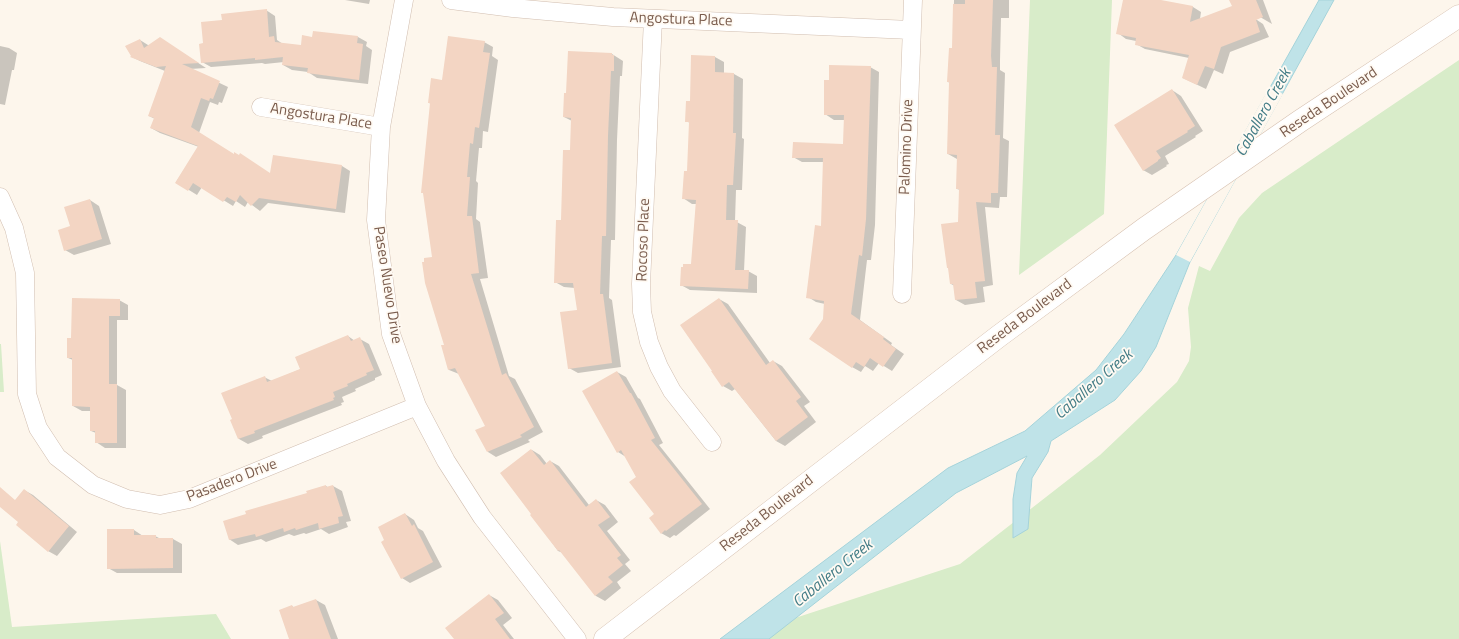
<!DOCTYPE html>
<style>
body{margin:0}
canvas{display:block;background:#fdf6ec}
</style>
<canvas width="1459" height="639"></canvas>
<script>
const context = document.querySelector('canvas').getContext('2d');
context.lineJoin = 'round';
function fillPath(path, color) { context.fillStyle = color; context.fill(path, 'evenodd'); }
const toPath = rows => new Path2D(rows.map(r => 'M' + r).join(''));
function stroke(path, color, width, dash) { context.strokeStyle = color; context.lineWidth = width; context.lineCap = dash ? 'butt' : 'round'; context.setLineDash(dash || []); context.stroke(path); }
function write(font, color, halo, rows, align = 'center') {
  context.font = font + ' "Titillium Web",sans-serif'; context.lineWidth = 3.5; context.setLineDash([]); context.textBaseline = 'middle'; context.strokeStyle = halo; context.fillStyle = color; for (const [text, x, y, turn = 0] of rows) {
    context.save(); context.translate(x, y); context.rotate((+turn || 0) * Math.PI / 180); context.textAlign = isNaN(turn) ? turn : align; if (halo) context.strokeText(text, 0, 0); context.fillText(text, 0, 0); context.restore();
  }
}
fillPath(toPath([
 [1030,0,1112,0,1104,214,1019,275],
 [1459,60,1459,639,731,639,960,564,1100,455,1177,382,1189,361,1191,347,1188,308,1199,266,1210,271,1239,218,1262,193],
 [0,344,1,344,4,392,0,392],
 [0,541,12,627,216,614,231,639,0,639]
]), '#d8ecc9');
const water = toPath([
 [1319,0,1334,0,1190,262,1156,347,1141,371,1115,400,1051,441,1048,452,1032,478,1028,529,1013,538,1013,499,1017,473,1027,456,956,493,769,639,720,639,948,468,1025,431,1096,370,1124,334,1176,255,1319,0]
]);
fillPath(water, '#bfe3e8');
stroke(water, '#a5d3da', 1);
fillPath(toPath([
 [1270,86,1283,94,1190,262,1176,255]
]), '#fdf6ec');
fillPath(toPath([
 [345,0,370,0,369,4],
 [954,0,1009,0,1009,18,1001,18,1000,61,1000,70,1005,73,1003,138,1009,141,1007,197,1000,197,999,208,985,207,993,285,983,287,985,302,965,305,956,300,955,286,951,284,959,223,960,190,957,189,957,159,948,154,950,83,948,82,953,49],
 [1124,0,1155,0,1193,7,1201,12,1200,19,1254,18,1263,24,1269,37,1230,52,1223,74,1214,70,1206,89,1183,78,1189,58,1145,49,1136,44,1136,41,1126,39,1118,33],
 [1231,0,1263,0,1272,24],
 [266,10,275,16,277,40,283,44,302,46,313,38,358,37,367,42,366,46,372,50,368,84,317,78,308,72,292,70,283,65,284,62,265,64,262,63,211,67,202,62,204,44,223,21],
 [140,40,148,45,169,44,206,68,190,69,228,87,222,103,219,102,218,105,210,102,199,133,234,155,271,174,342,166,350,171,345,213,268,203,260,211,248,202,245,207,236,201,233,206,202,187,197,195,176,182,199,147,160,133,151,128,155,119,149,116,165,71,140,61,132,57],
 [484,42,493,47,492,56,498,60,488,132,483,131,482,148,479,148,476,181,478,183,476,219,480,222,488,278,480,279,509,376,515,379,543,432,528,440,530,442,496,457,488,452,486,426,459,374,449,370,424,194,422,192,431,104,429,103,443,81],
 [0,46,9,48,17,53,14,70,12,70,5,105,0,104],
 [612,54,623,61,622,76,620,76,617,140,615,240,611,240,609,298,612,300,621,367,578,373,569,368,578,311,575,288,564,287,555,282,571,151,572,121,564,117,567,94],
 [691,56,715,57,724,62,724,73,734,74,743,79,742,138,744,139,742,190,736,190,735,221,746,227,744,271,748,271,757,276,757,293,690,290,681,285,692,265,697,204,692,204,683,198,688,172,690,123,686,121,691,102],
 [870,67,879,72,875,225,871,260,867,260,860,320,892,343,891,345,904,354,892,371,879,363,873,371,865,366,861,372,852,367,824,319,825,304,816,302,808,297,822,227,824,162,802,162,793,157,844,145,845,120,834,120,825,114,830,81],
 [1172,90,1181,96,1203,131,1195,136,1196,137,1165,156,1169,164,1166,165,1167,166,1152,175,1143,170],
 [90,200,99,206,111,244,74,255,65,250,71,227],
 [719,299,728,304,770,363,773,361,782,366,810,402,804,406,816,422,785,446,776,441,735,389,732,391,723,386],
 [119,300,128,305,128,320,117,320,117,385,126,390,126,448,105,448,96,442,96,433,91,431,91,411,82,411,73,406,73,360,68,358,72,339],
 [348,336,355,341,360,339,369,344,382,375,375,378,375,380,355,389,356,391,342,397,344,402,341,403,342,405,262,436,263,438,248,444,239,439,233,419,264,377,272,381,301,369],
 [617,372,626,377,638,398,640,399,663,443,659,445,710,509,676,536,674,535,670,538,661,533,655,514,637,478,626,457,618,452],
 [532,450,540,455,547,464,550,461,559,466,589,505,596,500,605,505,618,522,607,531,630,560,625,564,631,571,617,582,621,588,605,601,596,596,563,553,558,551,548,537],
 [326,486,329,488,333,486,342,491,351,521,346,522,348,527,329,534,321,529,306,534,304,533,294,536,289,534,266,542,261,539,238,545,229,539,308,494],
 [24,490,33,495,77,532,57,556,48,551,19,522],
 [405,514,414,520,418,528,423,531,442,567,410,583,402,578],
 [134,530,143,536,155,536,161,539,173,539,182,544,182,573,117,573,108,568],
 [489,595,498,600,512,618,503,625,514,639,455,639],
 [316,600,325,605,338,639,290,639,292,606,295,608]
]), '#0003');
fillPath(toPath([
 [965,0,993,0,991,56,992,67,997,67,995,135,1000,135,998,193,991,193,991,203,976,202,985,281,975,282,977,298,955,300,953,284,950,284,948,268,947,268,941,224,958,222,959,189,956,189,957,155,947,154,949,82,947,82,949,48,952,48,953,4,965,4],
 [1123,0,1161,0,1193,6,1190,22,1232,6,1229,0,1256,0,1263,17,1256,20,1260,32,1221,47,1214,69,1205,66,1197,85,1182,78,1189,55,1135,45,1136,38,1116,34],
 [267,9,269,37,274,36,275,42,301,45,302,35,312,37,313,31,358,36,357,43,363,44,359,80,307,73,308,68,282,65,283,57,255,60,255,58,201,63,199,44,203,43,201,22,222,20,221,14],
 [448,36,485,41,483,52,490,53,479,128,475,127,473,144,470,143,467,177,470,177,467,216,472,216,479,273,471,274,502,375,506,373,534,427,520,435,522,437,487,452,475,430,485,426,455,368,448,370,441,345,444,345,425,283,422,262,424,262,424,258,432,257,423,193,421,193,430,103,428,103,431,78,442,80],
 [160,37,199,63,182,64,220,81,213,99,210,98,209,101,201,98,191,127,234,154,234,152,239,155,240,153,270,173,273,155,342,165,336,209,259,198,251,206,240,195,236,202,227,197,223,202,193,183,188,191,175,183,198,146,150,128,154,118,148,116,166,66,156,67,130,57,131,56,125,46,140,39,144,48],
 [568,51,612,53,612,55,614,55,614,71,611,71,608,135,606,236,602,236,600,294,603,294,612,363,568,369,560,312,577,310,573,283,554,283,556,220,561,220,563,150,570,150,571,118,563,117,564,93,566,93],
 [691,55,715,56,715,72,734,73,733,133,736,133,733,185,727,185,726,220,738,220,735,270,749,270,748,289,680,286,681,267,683,267,683,264,691,264,696,200,682,199,684,171,687,171,689,122,685,122,686,101,690,101],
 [829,65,871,66,866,219,862,256,859,255,851,314,884,337,883,339,896,349,883,367,870,358,864,367,856,362,852,368,809,339,823,319,824,301,806,298,815,225,821,226,823,158,792,158,793,142,843,144,844,115,824,115,824,80,829,80],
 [1172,89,1195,126,1187,131,1188,132,1156,151,1161,158,1158,160,1158,161,1143,171,1114,125],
 [90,199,102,239,64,251,58,230,70,226,64,207],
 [72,298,120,299,120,316,109,316,109,384,117,384,117,443,95,443,95,431,90,431,90,407,72,406,72,358,67,358,67,338,71,338],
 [719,298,766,365,773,360,801,397,796,401,808,417,776,441,729,382,722,387,711,371,712,371,680,325],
 [348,335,351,341,360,337,374,370,366,373,367,375,347,384,348,386,333,392,335,397,333,398,334,400,254,431,255,433,238,439,230,420,232,419,221,393,265,376,267,382,300,369,295,357],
 [617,371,630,393,631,393,655,438,651,440,702,504,666,531,665,530,661,534,649,518,654,514,629,482,636,477,621,450,617,453,582,391],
 [531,449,544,465,550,460,586,507,596,499,610,517,598,525,621,555,617,558,623,565,608,577,613,582,595,596,559,550,558,551,547,537,530,515,531,514,500,473],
 [326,485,326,487,333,485,343,516,338,517,339,523,319,529,318,523,296,530,295,528,284,532,283,528,256,537,255,534,229,540,223,521,246,514,245,511,307,493,306,491],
 [0,487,15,500,24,489,69,526,48,552,16,525,18,522,0,507],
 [405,513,412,526,414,524,433,562,401,579,381,542,384,540,378,527],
 [107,529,134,529,134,535,156,535,156,538,173,538,173,568,107,569],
 [489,594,504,613,495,619,510,639,454,639,445,628],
 [316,599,331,639,289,639,279,610,292,605,293,607]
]), '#f3d5c3');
const minor = toPath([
 [404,0,381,127,376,220,391,334,417,406,446,461,482,517,577,639],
 [451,0,513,8,613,17,911,30],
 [653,19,641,284,642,312,649,342,659,367,672,391,712,442],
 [261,107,381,127],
 [0,197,14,228,25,273,27,394,38,428,57,457,93,485,127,499,160,505,189,499,417,406],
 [902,294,913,0]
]);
const secondary = toPath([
 [605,639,999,336,1144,229,1300,121,1459,16]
]);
stroke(minor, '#d1beb0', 19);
stroke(secondary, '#d6c0b0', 23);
stroke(minor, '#fff', 18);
stroke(secondary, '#fff', 22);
write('15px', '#7a5c4d', '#fffaf3', [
 ["Angostura Place",681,20,2],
 ["Reseda Boulevard",1329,103,-34],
 ["Angostura Place",321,117,9],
 ["Palomino Drive",907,147,-88],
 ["Rocoso Place",644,240,-88],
 ["Paseo Nuevo Drive",387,285,81],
 ["Reseda Boulevard",1025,317,-37],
 ["Pasadero Drive",232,481,-21],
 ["Reseda Boulevard",767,514,-38]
]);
write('italic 16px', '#437c86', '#fffaf3', [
 ["Caballero Creek",1264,113,-61],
 ["Caballero Creek",1094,385,-41],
 ["Caballero Creek",833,574,-39]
]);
</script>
